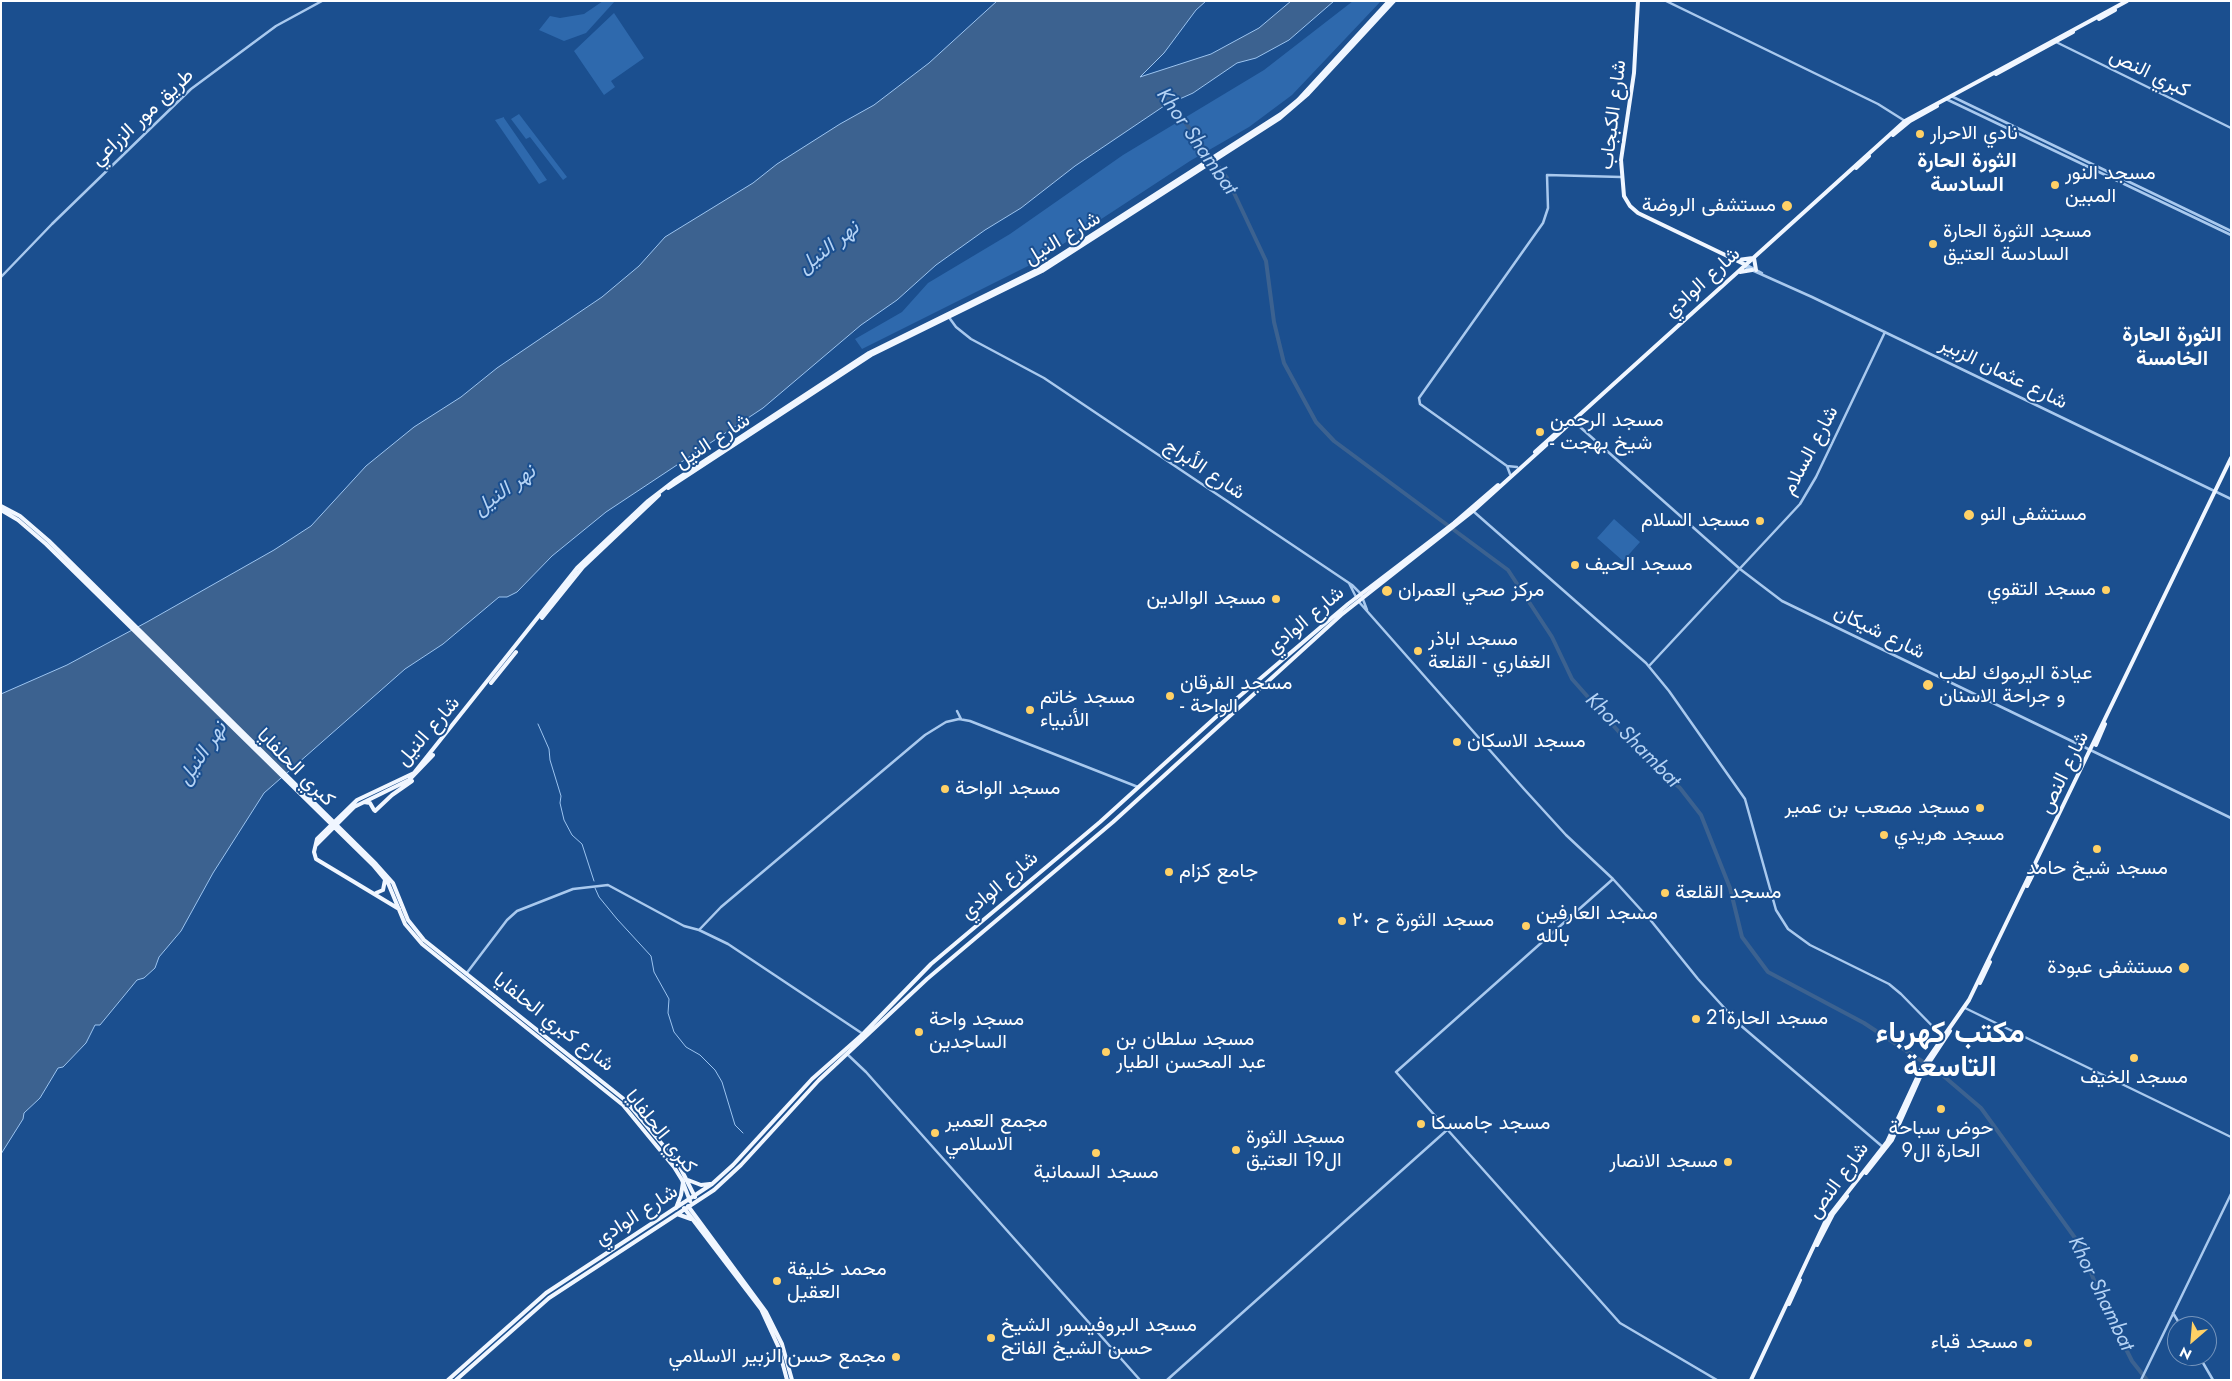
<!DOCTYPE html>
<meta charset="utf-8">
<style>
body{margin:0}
#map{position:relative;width:2232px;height:1381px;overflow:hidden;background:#1b4f8f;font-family:Jost,sans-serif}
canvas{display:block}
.frame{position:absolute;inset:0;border:2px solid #fff;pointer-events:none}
.north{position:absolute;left:2167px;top:1316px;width:50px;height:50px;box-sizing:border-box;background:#1b4f8f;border:1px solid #7695bc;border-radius:50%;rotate:207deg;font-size:14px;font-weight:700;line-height:20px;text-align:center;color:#fff}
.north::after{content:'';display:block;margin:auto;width:18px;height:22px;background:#ffd166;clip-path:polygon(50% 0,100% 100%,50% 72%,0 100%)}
</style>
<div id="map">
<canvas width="2232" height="1381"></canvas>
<div class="frame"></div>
<div class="north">N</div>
</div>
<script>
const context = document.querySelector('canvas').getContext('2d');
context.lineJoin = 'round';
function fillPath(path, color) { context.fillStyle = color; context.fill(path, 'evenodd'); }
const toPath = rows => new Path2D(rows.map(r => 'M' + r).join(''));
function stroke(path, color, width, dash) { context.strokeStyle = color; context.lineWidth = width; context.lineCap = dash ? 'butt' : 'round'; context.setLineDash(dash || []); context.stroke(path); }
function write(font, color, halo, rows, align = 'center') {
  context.font = font + ' Jost,Vazirmatn,sans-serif'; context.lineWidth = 4; context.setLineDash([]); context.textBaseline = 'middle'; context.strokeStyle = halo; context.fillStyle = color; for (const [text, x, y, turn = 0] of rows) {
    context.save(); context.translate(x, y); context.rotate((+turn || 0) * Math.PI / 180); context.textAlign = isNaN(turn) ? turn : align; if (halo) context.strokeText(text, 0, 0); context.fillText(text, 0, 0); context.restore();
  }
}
fillPath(toPath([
 [603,1,615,1,586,33,564,41,539,30,550,16,560,18,584,14],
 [1353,1,1381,1,1292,95,1249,127,1190,161,1034,263,862,349,855,339,902,312,928,283,1010,234,1123,155,1264,70],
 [614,13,644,58,611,81,615,87,604,95,574,51],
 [519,114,567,177,563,180,530,137,526,139,511,119],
 [504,117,504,118,547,180,539,184,495,120],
 [1614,519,1640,542,1623,561,1597,538]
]), '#2e69ad');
const water = toPath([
 [997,1,1206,1,1196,10,1164,53,1140,77,1211,54,1259,28,1291,1,1334,1,1289,40,1256,58,1237,63,1193,93,1164,106,1075,166,1021,208,985,230,936,265,897,300,861,325,763,408,606,512,552,556,517,592,507,597,499,597,443,644,405,669,264,793,213,873,181,931,159,957,155,968,144,978,137,980,100,1025,95,1025,86,1043,63,1067,58,1068,40,1098,24,1113,23,1119,1,1154,1,694,67,665,147,622,274,550,311,526,366,466,414,427,461,397,497,368,602,297,639,266,665,237,753,183,777,164,840,124,874,105,929,63,997,1]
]);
fillPath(water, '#3c6290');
stroke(water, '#9cc4f0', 1);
stroke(toPath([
 [538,724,549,749,550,760,561,796,560,803,564,820,572,835,582,844,594,881],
 [595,888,599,897,617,919,651,956,654,972,669,999,668,1013,674,1032,686,1047,700,1055,715,1070,722,1082,735,1125,743,1133]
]), '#9cc4f0', 1);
stroke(toPath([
 [1169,101,1227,178,1266,261,1274,322,1284,363,1316,422,1334,441,1508,570,1552,637,1572,679,1627,741,1680,788,1701,815,1730,888,1742,937,1768,972,1864,1023,1940,1073,1981,1108,2078,1242,2107,1311,2132,1361,2147,1380]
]), '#3c6290', 4);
stroke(toPath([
 [1666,1,1878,104,1905,121],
 [2056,42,2231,128],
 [1951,96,2231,231],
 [1946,99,2231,235],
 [1747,265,1762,273],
 [1745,267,1812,297,2231,499],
 [1,277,52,224,191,89,276,26,322,1],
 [948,316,956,327,971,339,1044,378,1352,585,1361,594,1367,610],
 [1571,419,1740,569,1782,601,2231,818],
 [1507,466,1510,474],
 [1517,467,1507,466,1420,404,1419,398,1543,223,1548,208,1547,175,1621,177],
 [1473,511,1646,663,1669,691,1745,799,1776,910,1788,929,1810,945,1889,984,1901,994,1943,1037],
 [1349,583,1356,597],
 [1359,602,1524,789,1566,835,1613,879,1652,922,1698,979,1739,1024,1884,1148],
 [1649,666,1800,504,1816,477,1885,332],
 [957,711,961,719],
 [1613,879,1396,1072,1620,1323,1717,1380],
 [699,930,721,907,925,735,946,722,959,719,970,721,1138,787],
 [466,974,507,920,517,911,573,889,608,885,684,926,699,930,728,944,863,1034],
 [1965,1008,2231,1137],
 [847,1054,866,1072,1140,1380],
 [2173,1313,2181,1326],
 [2199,1356,2213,1380],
 [1167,1380,1447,1130],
 [2141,1380,2231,1194]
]), '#a9c9ee', 2.5);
stroke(toPath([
 [1638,1,1634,73,1621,160,1624,196,1630,206,1638,213,1746,265],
 [2099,19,2115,10],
 [1996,74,2073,32],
 [1893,135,1910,121,1937,106],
 [1856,168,1869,156],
 [1754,258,1756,270],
 [1738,260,1753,258],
 [1740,272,1752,270],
 [1535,452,1565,425],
 [668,488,871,355,1042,271,1280,118,1308,94,1394,1],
 [1,506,20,516,49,541,376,864,393,883,408,920,424,940,625,1100,678,1163,695,1197],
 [1,510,18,520,46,544,373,865,388,883,405,924,422,944,623,1105,674,1167,682,1180,690,1201],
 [542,618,583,567,659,495],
 [491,683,516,652],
 [2096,745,2105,724],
 [364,802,370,803,374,810],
 [375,811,392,795,412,781],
 [316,845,354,807,409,780,433,755],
 [2027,886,2037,866],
 [376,893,383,890,385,880],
 [399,909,316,859,314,852,317,839,357,800,414,773,577,568,648,501,674,481,869,353,1039,269,1281,114,1298,100,1389,1],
 [1980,983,1990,962],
 [1866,1173,1892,1140,1921,1075,1950,1031],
 [688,1180,701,1185,710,1184],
 [688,1206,766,1312,782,1344,792,1380],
 [676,1208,681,1195,683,1182],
 [684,1208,761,1309,778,1346,787,1380],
 [677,1214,691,1219],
 [1817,1245,1833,1214,1847,1196],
 [1789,1304,1800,1280],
 [448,1380,546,1293,712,1184,733,1165,812,1079,863,1034,931,964,1100,822,1228,706,1348,604,1454,523,1498,485],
 [456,1380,549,1298,714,1190,741,1165,819,1080,927,979,1113,822,1341,615,1473,511,1905,121,2127,1],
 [1751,1380,1826,1220,1887,1142,1921,1069,1969,1000,2231,458]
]), '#f0f6ff', 4);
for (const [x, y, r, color] of [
 [1920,134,5,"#ffd166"],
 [2055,185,5,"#ffd166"],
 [1787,206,6,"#ffd166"],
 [1933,244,5,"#ffd166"],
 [1540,432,5,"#ffd166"],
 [1969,515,6,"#ffd166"],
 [1760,521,5,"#ffd166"],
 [1575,565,5,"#ffd166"],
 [2106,590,5,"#ffd166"],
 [1387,591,6,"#ffd166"],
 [1276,599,5,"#ffd166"],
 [1418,651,5,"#ffd166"],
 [1928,685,6,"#ffd166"],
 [1170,696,5,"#ffd166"],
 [1030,710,5,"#ffd166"],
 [1457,742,5,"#ffd166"],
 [945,789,5,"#ffd166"],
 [1980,808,5,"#ffd166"],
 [1884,835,5,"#ffd166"],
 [2097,849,5,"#ffd166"],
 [1169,872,5,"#ffd166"],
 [1665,893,5,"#ffd166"],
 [1342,921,5,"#ffd166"],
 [1526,926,5,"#ffd166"],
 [2184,968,6,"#ffd166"],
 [1696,1019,5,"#ffd166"],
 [919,1032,5,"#ffd166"],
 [1106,1052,5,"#ffd166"],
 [2134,1058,5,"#ffd166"],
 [1941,1109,5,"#ffd166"],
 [1421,1124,5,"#ffd166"],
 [935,1133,5,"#ffd166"],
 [1236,1150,5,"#ffd166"],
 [1096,1153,5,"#ffd166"],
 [1728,1162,5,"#ffd166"],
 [777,1281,5,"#ffd166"],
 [991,1338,5,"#ffd166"],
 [2028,1343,5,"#ffd166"],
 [896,1357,5,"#ffd166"]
]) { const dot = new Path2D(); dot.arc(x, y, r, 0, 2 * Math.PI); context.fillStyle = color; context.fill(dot); stroke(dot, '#1b4f8f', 2); }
write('20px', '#fff', '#1b4f8f', [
 ["كبري النص",2149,74,26],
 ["شارع الكبجاب",1614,115,-83],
 ["طريق مور الزراعي",143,118,-43],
 ["شارع النيل",1063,239,-31],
 ["شارع الوادي",1703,283,-42],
 ["شارع عثمان الزبير",2003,374,26],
 ["شارع النيل",713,442,-33],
 ["شارع السلام",1811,451,-62],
 ["شارع الأبراج",1204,470,34],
 ["شارع الوادي",1306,621,-40],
 ["شارع شيكان",1879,633,26],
 ["شارع النيل",429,732,-49],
 ["كبري الحلفايا",295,768,45],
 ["شارع النص",2065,773,-64],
 ["شارع الوادي",1000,886,-40],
 ["شارع كبري الحلفايا",553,1023,38],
 ["كبري الحلفايا",660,1132,51],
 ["شارع النص",1839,1181,-54],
 ["شارع الوادي",637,1216,-33]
]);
write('20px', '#fff', '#1b4f8f', [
 ["نادي الاحرار",1930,134],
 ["مسجد النور",2065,174],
 ["المبين",2065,197],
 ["مستشفى الروضة",1776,206,"right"],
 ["مسجد الثورة الحارة",1943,232],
 ["السادسة العتيق",1943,255],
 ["مسجد الرحمن",1550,421],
 ["- شيخ بهجت",1550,444],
 ["مستشفى النو",1980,515],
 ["مسجد السلام",1750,521,"right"],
 ["مسجد الحيف",1585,565],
 ["مسجد التقوي",2096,590,"right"],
 ["مركز صحي العمران",1398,591],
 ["مسجد الوالدين",1266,599,"right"],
 ["مسجد اباذر",1428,640],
 ["الغفاري - القلعة",1428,663],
 ["عيادة اليرموك لطب",1939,674],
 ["و جراحة الاسنان",1939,697],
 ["مسجد الفرقان",1180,684],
 ["- الواحة",1180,707],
 ["مسجد خاتم",1040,698],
 ["الأنبياء",1040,721],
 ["مسجد الاسكان",1467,742],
 ["مسجد الواحة",955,789],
 ["مسجد مصعب بن عمير",1970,808,"right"],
 ["مسجد هريدي",1894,835],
 ["مسجد شيخ حامد",2097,869,"center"],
 ["جامع كزام",1179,872],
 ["مسجد القلعة",1675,893],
 ["مسجد العارفين",1536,914],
 ["بالله",1536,937],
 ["مسجد الثورة ح ٢٠",1352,921],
 ["مستشفى عبودة",2173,968,"right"],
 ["مسجد الحارة21",1706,1019],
 ["مسجد واحة",929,1020],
 ["الساجدين",929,1043],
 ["مسجد سلطان بن",1116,1040],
 ["عبد المحسن الطيار",1116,1063],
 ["مسجد الخيف",2134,1078,"center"],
 ["مجمع العمير",945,1122],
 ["الاسلامي",945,1145],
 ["مسجد جامسكا",1431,1124],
 ["حوض سباحة",1941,1129,"center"],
 ["الحارة ال9",1941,1152,"center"],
 ["مسجد الثورة",1246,1138],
 ["ال19 العتيق",1246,1161],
 ["مسجد الانصار",1718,1162,"right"],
 ["مسجد السمانية",1096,1173,"center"],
 ["محمد خليفة",787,1270],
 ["العقيل",787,1293],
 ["مسجد البروفيسور الشيخ",1001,1326],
 ["حسن الشيخ الفاتح",1001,1349],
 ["مسجد قباء",2018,1343,"right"],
 ["مجمع حسن الزبير الاسلامي",886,1357,"right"]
], 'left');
write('italic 21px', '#b5d3f5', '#1b4f8f', [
 ["Khor Shambat",1196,142,55],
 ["نهر النيل",829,248,-38],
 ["نهر النيل",505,491,-36],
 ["Khor Shambat",1632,741,45],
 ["نهر النيل",203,754,-56],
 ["Khor Shambat",2100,1294,64]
]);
write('bold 21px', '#fff', '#1b4f8f', [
 ["الثورة الحارة",1967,162],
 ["السادسة",1967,186],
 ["الثورة الحارة",2172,336],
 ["الخامسة",2172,360]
]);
write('bold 30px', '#fff', '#1b4f8f', [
 ["مكتب كهرباء",1950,1035],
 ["التاسعة",1950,1069]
]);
</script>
